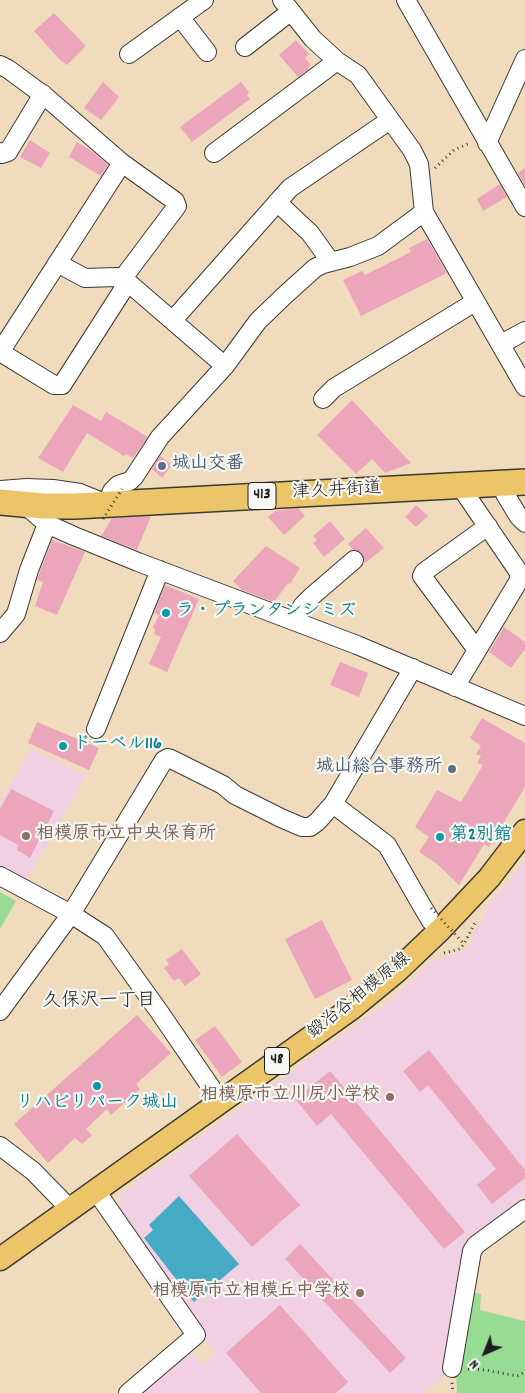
<!DOCTYPE html>
<meta charset="utf-8">
<style>
body{margin:0}
#map{position:relative;width:525px;height:1393px;overflow:hidden;background:#f0dcbc;font-family:Dekko,sans-serif}
canvas{display:block}
.north{position:absolute;left:460px;top:1328px;width:50px;height:50px;-webkit-text-stroke:4px #f6f6f2;paint-order:stroke;rotate:224deg;font-size:14px;font-weight:700;line-height:20px;text-align:center;color:#1c1c1c}
.north::after{content:'';display:block;margin:auto;width:18px;height:22px;background:#1c1c1c;clip-path:polygon(50% 0,100% 100%,50% 72%,0 100%)}
</style>
<div id="map">
<canvas width="525" height="1393"></canvas>
<div class="north">N</div>
</div>
<script>
const context = document.querySelector('canvas').getContext('2d');
context.lineJoin = 'round';
function fillPath(path, color) { context.fillStyle = color; context.fill(path, 'evenodd'); }
const toPath = rows => new Path2D(rows.map(r => 'M' + r).join(''));
function stroke(path, color, width, dash) { context.strokeStyle = color; context.lineWidth = width; context.lineCap = dash ? 'butt' : 'round'; context.setLineDash(dash || []); context.stroke(path); }
function write(font, color, halo, rows, align = 'center') {
  context.font = font + ' Dekko,"Klee One",sans-serif'; context.lineWidth = 4.5; context.setLineDash([]); context.textBaseline = 'middle'; context.strokeStyle = halo; context.fillStyle = color; for (const [text, x, y, turn = 0] of rows) {
    context.save(); context.translate(x, y); context.rotate((+turn || 0) * Math.PI / 180); context.textAlign = isNaN(turn) ? turn : align; if (halo) context.strokeText(text, 0, 0); context.fillText(text, 0, 0); context.restore();
  }
}
fillPath(toPath([
 [30,748,87,775,25,882,0,868,0,804],
 [525,860,525,1194,468,1247,456,1304,444,1377,423,1393,142,1393,187,1351,194,1354,201,1365,215,1354,193,1321,197,1318,138,1237,119,1207,121,1193,391,1000,433,960,462,951,469,944,490,903]
]), '#f1d0e3');
fillPath(toPath([
 [0,892,16,901,0,929],
 [469,1292,481,1294,480,1310,525,1321,525,1393,457,1393,456,1365]
]), '#98dc94');
fillPath(toPath([
 [179,1196,239,1264,194,1302,144,1238,153,1230,149,1225]
]), '#45abc5');
fillPath(toPath([
 [54,13,86,46,67,65,60,60,34,31],
 [296,40,309,54,305,58,311,65,308,67,309,69,298,77,279,55],
 [103,82,119,97,101,120,84,108],
 [241,82,249,92,247,95,250,99,192,142,180,127],
 [30,140,50,153,41,168,20,157],
 [77,142,93,152,108,165,101,176,69,157],
 [525,168,525,186,518,173],
 [500,184,507,197,483,211,477,199],
 [427,239,447,273,361,316,343,280,362,271,365,275,411,252,409,248],
 [352,400,411,463,385,473,372,459,356,474,317,435],
 [73,405,101,421,106,412,148,437,133,458,126,454,124,456,87,433,63,472,38,458],
 [160,456,172,465,162,478,152,469],
 [416,505,428,516,416,527,405,517],
 [298,508,305,516,284,535,268,517,275,511],
 [151,516,137,550,101,536,112,518],
 [330,521,345,539,324,557,313,543,317,540,313,536],
 [366,528,384,548,365,563,362,553,353,550,348,544],
 [52,540,85,552,57,615,35,606,43,582,37,580],
 [266,546,300,568,290,584,288,583,274,602,242,590,233,581],
 [165,585,199,599,167,672,149,664,161,637,154,634,155,630,153,627,159,615,154,613],
 [504,627,525,642,525,649,511,668,489,652],
 [340,662,368,673,359,697,330,685],
 [482,718,525,743,525,787,489,847,484,844,459,885,436,863,419,852,429,837,415,827,437,790,461,802,483,765,477,763,481,756,476,754,481,746,470,738],
 [37,722,99,748,89,770,28,743],
 [11,789,54,811,30,858,17,850,18,845,0,835,0,809],
 [322,920,352,980,315,999,285,939],
 [182,949,201,974,185,986,179,978,174,981,164,968,169,964,166,960],
 [137,1015,171,1053,136,1084,140,1089,111,1115,107,1109,86,1129,92,1135,82,1144,75,1138,48,1163,14,1124],
 [215,1026,242,1062,222,1077,195,1040],
 [429,1050,525,1170,525,1178,492,1204,477,1185,496,1169,428,1085,420,1092,403,1071],
 [330,1071,465,1232,444,1249,331,1114,317,1126,295,1099],
 [237,1134,300,1205,252,1247,189,1176],
 [300,1244,406,1358,390,1373,285,1259],
 [280,1305,348,1382,336,1393,261,1393,226,1353]
]), '#eba6bc');
const minor = toPath([
 [282,0,313,39,337,61,358,75,412,150,419,164,424,212,525,387],
 [406,0,525,207],
 [180,17,207,52],
 [245,47,290,12],
 [129,54,204,0],
 [0,65,8,69,46,97,122,163],
 [487,143,525,59],
 [0,152,2,154,8,152,43,94],
 [214,153,337,61],
 [277,202,310,233,331,262],
 [57,263,85,278,116,277,123,278,225,366],
 [173,320,290,188,390,120],
 [501,344,525,331],
 [0,352,122,163,175,201,177,206,123,278],
 [0,352,54,385,62,385,128,282],
 [323,399,334,388,475,302],
 [0,490,27,488,53,489,80,493,107,504,112,491,118,485,130,481,134,477,160,437,225,366,258,321,285,295,315,268,323,264,350,257,378,246,424,212],
 [505,494,519,517,525,523],
 [25,505,47,524,74,536,138,562,357,645,525,716],
 [294,620,303,605,311,597,354,560],
 [0,633,16,614,29,570,47,524],
 [477,650,422,576,424,572,488,526],
 [455,687,518,582,520,574,460,486],
 [96,729,160,570],
 [333,804,387,845,422,906,431,921,440,930],
 [0,876,71,914,105,936,158,1010,221,1102],
 [0,1011,71,914,164,760,168,758,171,759,223,785,235,795,281,818,302,827,310,827,317,822,333,804,413,668],
 [0,1146,33,1171,70,1209],
 [96,1191,196,1335,128,1393],
 [452,1368,472,1251,476,1245,525,1209]
]);
const major = toPath([
 [0,1259,352,1008,398,970,440,930,489,878,525,831]
]);
const highway = toPath([
 [0,502,43,506,75,506,525,482]
]);
stroke(minor, '#3c3934', 20);
stroke(major, '#3c3934', 25);
stroke(highway, '#3c3934', 28);
stroke(toPath([
 [435,168,454,150,470,143],
 [444,953,460,949,464,944,476,921],
 [468,1369,486,1370,517,1376,525,1372],
 [452,1383,453,1393]
]), '#3c3934', 3, [1, 4]);
stroke(minor, '#fff', 18);
stroke(major, '#edc569', 22);
stroke(highway, '#edc569', 25);
stroke(toPath([
 [103,519,122,489],
 [431,908,464,944]
]), '#3c3934', 3, [1, 4]);
for (const [x, y, r, color] of [
 [162,466,5,"#5c6f8a"],
 [166,613,5,"#0f9aa8"],
 [63,746,5,"#0f9aa8"],
 [452,769,5,"#5c6f8a"],
 [26,836,5,"#8d6e63"],
 [440,837,5,"#0f9aa8"],
 [97,1086,5,"#0f9aa8"],
 [390,1097,5,"#8d6e63"],
 [360,1293,5,"#8d6e63"]
]) { const dot = new Path2D(); dot.arc(x, y, r, 0, 2 * Math.PI); context.fillStyle = color; context.fill(dot); stroke(dot, '#f6f6f2', 2); }
for (const [x, y, w] of [
 [262,496,28],
 [277,1061,25]
]) { const box = new Path2D(); box.roundRect(x - w / 2, y - 13.5, w, 27, 4); context.fillStyle = '#f6f6f2'; context.fill(box); stroke(box, '#1c1c1c', 1); }
write('bold 16px', '#1c1c1c', null, [
 ["413",262,496],
 ["48",277,1061]
]);
write('bold 18px', '#4e5e75', '#f6f6f2', [
 ["城山交番",172,466],
 ["城山総合事務所",442,769,"right"]
], 'left');
write('18px', '#1c1c1c', '#f6f6f2', [
 ["津久井街道",337,492,-3],
 ["鍛冶谷相模原線",360,997,-39]
]);
write('bold 18px', '#0d838f', '#f6f6f2', [
 ["ラ・プランタンシミズ",176,613],
 ["ドーベル116",73,746],
 ["第2別館",450,837],
 ["リハビリパーク城山",97,1105,"center"]
], 'left');
write('bold 18px', '#785e54', '#f6f6f2', [
 ["相模原市立中央保育所",36,836,"left"],
 ["相模原市立川尻小学校",380,1097],
 ["相模原市立相模丘中学校",350,1293]
], 'right');
write('19px', '#1c1c1c', '#f6f6f2', [
 ["久保沢一丁目",99,1002]
]);
</script>
